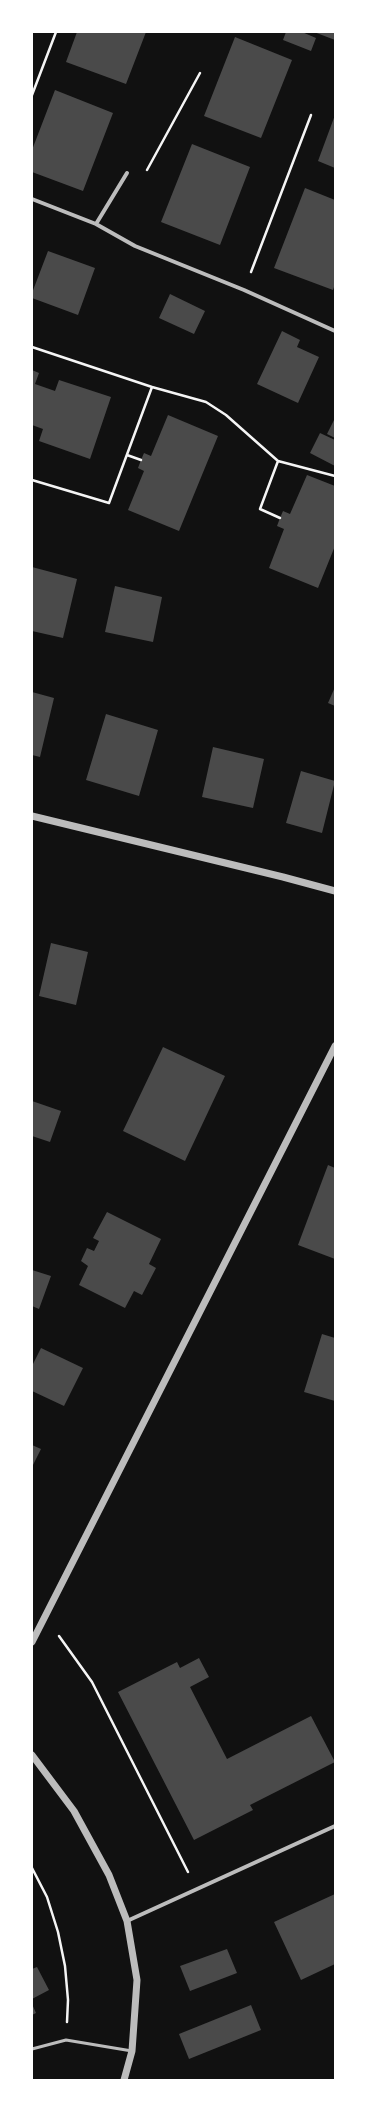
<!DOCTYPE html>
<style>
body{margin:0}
#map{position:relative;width:367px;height:2112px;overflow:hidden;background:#111;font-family:"Noto Sans",sans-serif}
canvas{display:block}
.frame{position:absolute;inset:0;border:33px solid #fff;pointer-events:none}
</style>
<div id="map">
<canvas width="367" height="2112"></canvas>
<div class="frame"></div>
</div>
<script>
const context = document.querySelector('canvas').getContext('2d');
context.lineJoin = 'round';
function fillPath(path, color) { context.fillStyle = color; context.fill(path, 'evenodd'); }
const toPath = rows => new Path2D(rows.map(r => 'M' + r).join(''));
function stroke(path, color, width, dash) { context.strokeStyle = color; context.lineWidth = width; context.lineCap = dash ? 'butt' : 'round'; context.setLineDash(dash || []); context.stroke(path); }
fillPath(toPath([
 [77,32,146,32,126,84,66,62],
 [286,32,302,32,316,38,311,51,283,40],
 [314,32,335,32,335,40],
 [235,37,292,60,261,138,204,116],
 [55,90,113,113,83,191,32,172,32,150],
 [335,115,335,168,318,161],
 [192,144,250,167,220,245,161,222],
 [305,188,335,200,335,284,333,290,274,268],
 [48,251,95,268,78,315,32,298,32,293],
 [170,294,205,311,194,334,159,318],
 [282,331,300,340,297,347,319,357,298,403,257,384],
 [32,370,39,373,35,384,55,391,59,380,111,397,90,459,39,441,43,429,32,425],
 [168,415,218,436,179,531,128,510,144,471,138,468,141,460,144,453,151,456],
 [335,418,335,438,327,434],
 [320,433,335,440,335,466,310,453],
 [307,475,335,486,335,546,318,588,269,568,284,529,277,526,280,518,283,511,290,514],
 [32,567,77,579,63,638,32,631],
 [115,586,162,597,153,642,105,632],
 [335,687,335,706,328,703],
 [32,692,54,698,40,757,32,755],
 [106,714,158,730,139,796,86,780],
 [213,747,264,759,253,808,202,797],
 [301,771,335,781,322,833,286,823],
 [51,943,88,952,76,1005,39,996],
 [163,1047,225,1076,185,1161,123,1131],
 [32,1101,61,1111,50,1142,32,1136],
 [328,1165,335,1168,335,1259,298,1245],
 [107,1212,161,1239,149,1264,156,1268,142,1295,134,1291,125,1308,79,1285,88,1266,81,1261,87,1248,94,1251,99,1241,93,1238],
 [32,1270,51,1276,39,1309,32,1306],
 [322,1334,335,1338,335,1401,304,1392],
 [41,1348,83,1368,64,1406,32,1391,32,1366],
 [32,1445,41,1449,32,1467],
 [199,1658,209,1677,190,1687,227,1759,311,1716,335,1762,250,1805,253,1810,194,1840,118,1692,177,1662,180,1668],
 [335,1894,335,1964,301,1980,274,1922],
 [227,1949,237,1973,190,1991,180,1966],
 [37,1967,49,1990,32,1999,32,1969],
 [32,2004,36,2013,32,2015],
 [251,2005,261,2030,189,2059,179,2034]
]), '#4a4a4a');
stroke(toPath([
 [32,95,56,32],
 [147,170,200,73],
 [251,272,311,115],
 [32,347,152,387,109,503,32,480],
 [152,387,206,402,226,415,278,461,335,476],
 [127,455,141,460],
 [278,461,260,509,280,518],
 [59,1636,92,1682,188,1872],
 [32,1868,47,1897,58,1932,65,1966,68,2000,67,2022]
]), '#f5f5f5', 2.5);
stroke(toPath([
 [32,2049,66,2040,132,2051]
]), '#bcbcbc', 3);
stroke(toPath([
 [32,199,96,224,135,246,244,290,335,331],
 [96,224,127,173],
 [127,1921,335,1826]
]), '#bcbcbc', 4);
stroke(toPath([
 [32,816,283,877,335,891],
 [32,1642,335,1046],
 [32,1755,74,1811,109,1875,127,1921,137,1980,132,2051,124,2080]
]), '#bcbcbc', 7);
</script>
